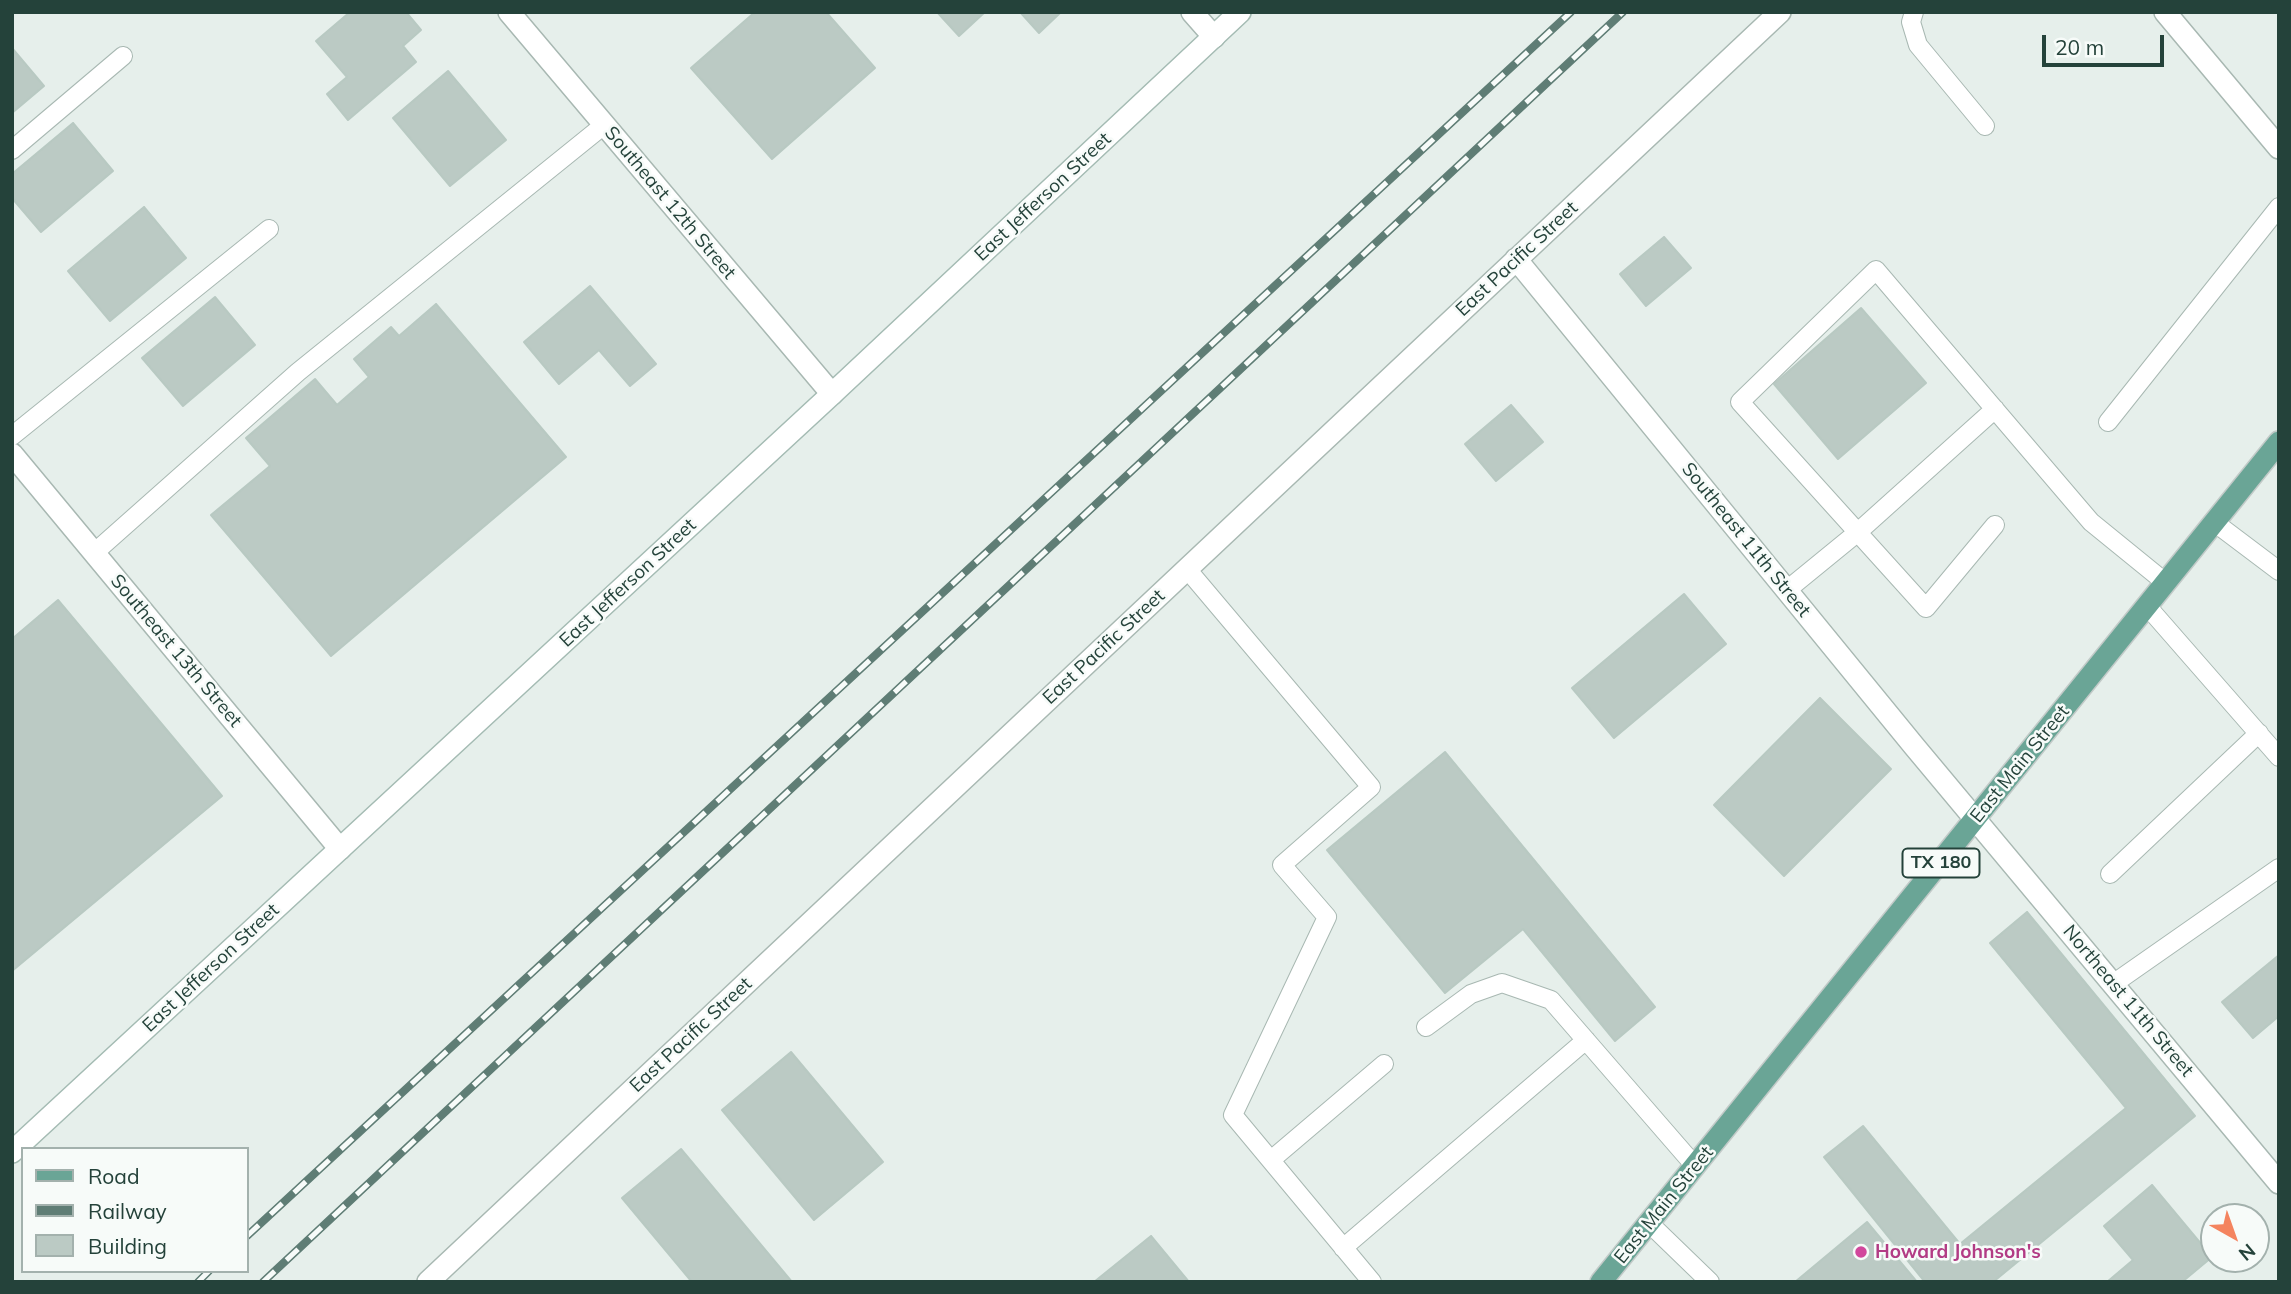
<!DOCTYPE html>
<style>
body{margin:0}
#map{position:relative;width:2291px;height:1294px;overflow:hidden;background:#e6efeb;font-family:Mulish,sans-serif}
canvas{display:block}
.frame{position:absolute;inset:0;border:14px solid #24423a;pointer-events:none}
.legend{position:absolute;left:21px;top:1147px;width:228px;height:126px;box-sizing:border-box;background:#f7fbf9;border:2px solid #a3b1ad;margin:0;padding:9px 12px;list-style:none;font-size:21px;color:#24423a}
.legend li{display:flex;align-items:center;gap:14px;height:35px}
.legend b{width:35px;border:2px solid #a3b1ad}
.north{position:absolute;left:2200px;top:1203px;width:70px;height:70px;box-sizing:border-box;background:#f7fbf9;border:2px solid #a3b1ad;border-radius:50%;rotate:140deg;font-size:19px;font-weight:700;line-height:28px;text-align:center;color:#24423a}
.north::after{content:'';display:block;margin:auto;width:24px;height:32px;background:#f4845f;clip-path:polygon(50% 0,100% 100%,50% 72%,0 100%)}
.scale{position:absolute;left:2042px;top:35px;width:122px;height:32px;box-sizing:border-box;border:4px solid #24423a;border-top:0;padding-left:9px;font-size:21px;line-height:24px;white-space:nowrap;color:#24423a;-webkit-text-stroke:5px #f7fbf9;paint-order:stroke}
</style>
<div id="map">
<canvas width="2291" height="1294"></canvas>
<div class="frame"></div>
<ul class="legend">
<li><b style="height:9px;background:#6aa596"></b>Road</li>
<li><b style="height:9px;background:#5f7d75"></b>Railway</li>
<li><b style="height:19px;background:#bbcac4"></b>Building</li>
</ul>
<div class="north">N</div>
<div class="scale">20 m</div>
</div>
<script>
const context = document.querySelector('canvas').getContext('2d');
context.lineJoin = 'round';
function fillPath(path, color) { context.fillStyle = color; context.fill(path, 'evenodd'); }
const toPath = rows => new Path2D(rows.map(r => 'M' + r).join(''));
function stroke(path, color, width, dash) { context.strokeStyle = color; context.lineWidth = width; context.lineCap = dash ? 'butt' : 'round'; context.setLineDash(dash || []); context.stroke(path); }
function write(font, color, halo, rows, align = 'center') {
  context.font = font + ' Mulish,sans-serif'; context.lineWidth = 5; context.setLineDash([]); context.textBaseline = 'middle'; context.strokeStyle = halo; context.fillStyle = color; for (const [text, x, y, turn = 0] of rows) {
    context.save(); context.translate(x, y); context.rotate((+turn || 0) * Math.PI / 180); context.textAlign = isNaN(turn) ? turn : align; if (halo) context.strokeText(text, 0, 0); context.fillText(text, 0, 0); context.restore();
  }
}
const building = toPath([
 [350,12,406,12,421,30,403,46,416,62,348,120,327,94,347,77,316,41,350,12],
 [755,12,826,12,875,68,772,159,691,68,755,12],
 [937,12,985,12,959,36,937,12],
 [1020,12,1059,12,1060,13,1039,33,1020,12],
 [12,48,44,86,12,113,12,48],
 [448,71,506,140,450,186,393,118,448,71],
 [73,123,113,171,41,232,12,198,12,174,73,123],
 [144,207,186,258,110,321,68,271,144,207],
 [1664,237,1691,268,1646,306,1620,274,1664,237],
 [590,286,656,364,630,386,599,350,559,384,524,342,590,286],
 [215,297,255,345,183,406,142,358,215,297],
 [436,304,566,457,331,656,211,515,270,466,246,438,315,379,337,405,369,377,354,359,391,327,399,336,436,304],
 [1861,308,1926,383,1838,459,1774,384,1861,308],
 [1511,405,1543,442,1496,481,1465,444,1511,405],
 [1684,594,1726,644,1614,738,1572,688,1684,594],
 [58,600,222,796,12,971,12,639,58,600],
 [1820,698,1891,769,1784,876,1714,805,1820,698],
 [1445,752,1655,1007,1615,1041,1523,929,1445,993,1327,850,1445,752],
 [2027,912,2195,1116,1993,1282,1925,1282,1824,1157,1863,1126,1960,1244,2126,1108,1990,943,2027,912],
 [2279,955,2279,1016,2253,1038,2222,1002,2279,955],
 [791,1052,883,1162,814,1220,722,1110,791,1052],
 [681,1149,792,1282,692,1282,622,1198,681,1149],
 [2152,1185,2212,1257,2182,1282,2107,1282,2133,1260,2104,1226,2152,1185],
 [1867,1222,1917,1282,1795,1282,1867,1222],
 [1151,1236,1189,1282,1094,1282,1151,1236]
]);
fillPath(building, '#bbcac4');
stroke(building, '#b8c9c2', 2);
const service = toPath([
 [1914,12,1911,22,1918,45,1985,126],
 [12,150,123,56],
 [2108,422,2279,207],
 [12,436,269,229],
 [2214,522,2279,571],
 [1995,525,1926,608,1740,402,1876,270,2091,522,2166,583],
 [94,553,298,372,604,125],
 [1187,569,1371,787,1282,865,1327,917,1233,1115,1372,1282],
 [1787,590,1858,532,1995,409],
 [2147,606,2279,757],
 [2110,874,2259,733],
 [2113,984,2279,868],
 [1426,1027,1471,994,1502,983,1551,1000,1695,1166],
 [1271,1160,1384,1064],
 [1649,1223,1710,1282],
 [1343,1248,1586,1040]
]);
const minor = toPath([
 [509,12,832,394],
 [1192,12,1214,37],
 [2165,12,2279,148],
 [1516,259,1914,746,2279,1183],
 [12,454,340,849],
 [428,1282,1780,12]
]);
const secondary = toPath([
 [12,1152,832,394,1240,12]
]);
const primary = toPath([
 [1601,1282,2279,442]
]);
stroke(service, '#a8b8b2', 20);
stroke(minor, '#a8b8b2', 24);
stroke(secondary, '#a4bbb3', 24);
stroke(primary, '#c2cac8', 24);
stroke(service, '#fff', 18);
stroke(minor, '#fff', 21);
stroke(secondary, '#fff', 21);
stroke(primary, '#6aa596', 21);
const rail = toPath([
 [247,1236,1571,12],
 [198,1282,209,1271],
 [263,1282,1623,12]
]);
stroke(rail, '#5f7d75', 8);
stroke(rail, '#f7fbf9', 5, [16]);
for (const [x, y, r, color] of [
 [1861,1252,7,"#d1479c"]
]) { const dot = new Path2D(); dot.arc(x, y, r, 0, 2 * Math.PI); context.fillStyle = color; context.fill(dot); stroke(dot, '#f7fbf9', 2.5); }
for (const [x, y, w] of [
 [1941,863,77]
]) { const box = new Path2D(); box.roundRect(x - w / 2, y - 14.5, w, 29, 5); context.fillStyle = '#f7fbf9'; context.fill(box); stroke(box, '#24423a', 2); }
write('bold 18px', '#24423a', null, [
 ["TX 180",1941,863]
]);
write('19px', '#24423a', '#f7fbf9', [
 ["East Jefferson Street",1043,197,-43],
 ["Southeast 12th Street",670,203,50],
 ["East Pacific Street",1517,259,-43],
 ["Southeast 11th Street",1746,540,51],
 ["East Jefferson Street",628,583,-43],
 ["East Pacific Street",1104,647,-43],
 ["Southeast 13th Street",176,651,50],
 ["East Main Street",2020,764,-51],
 ["East Jefferson Street",211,968,-43],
 ["Northeast 11th Street",2128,1001,50],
 ["East Pacific Street",691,1035,-43],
 ["East Main Street",1664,1205,-51]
]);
write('bold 19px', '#b23c85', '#f7fbf9', [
 ["Howard Johnson's",1875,1252]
], 'left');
</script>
